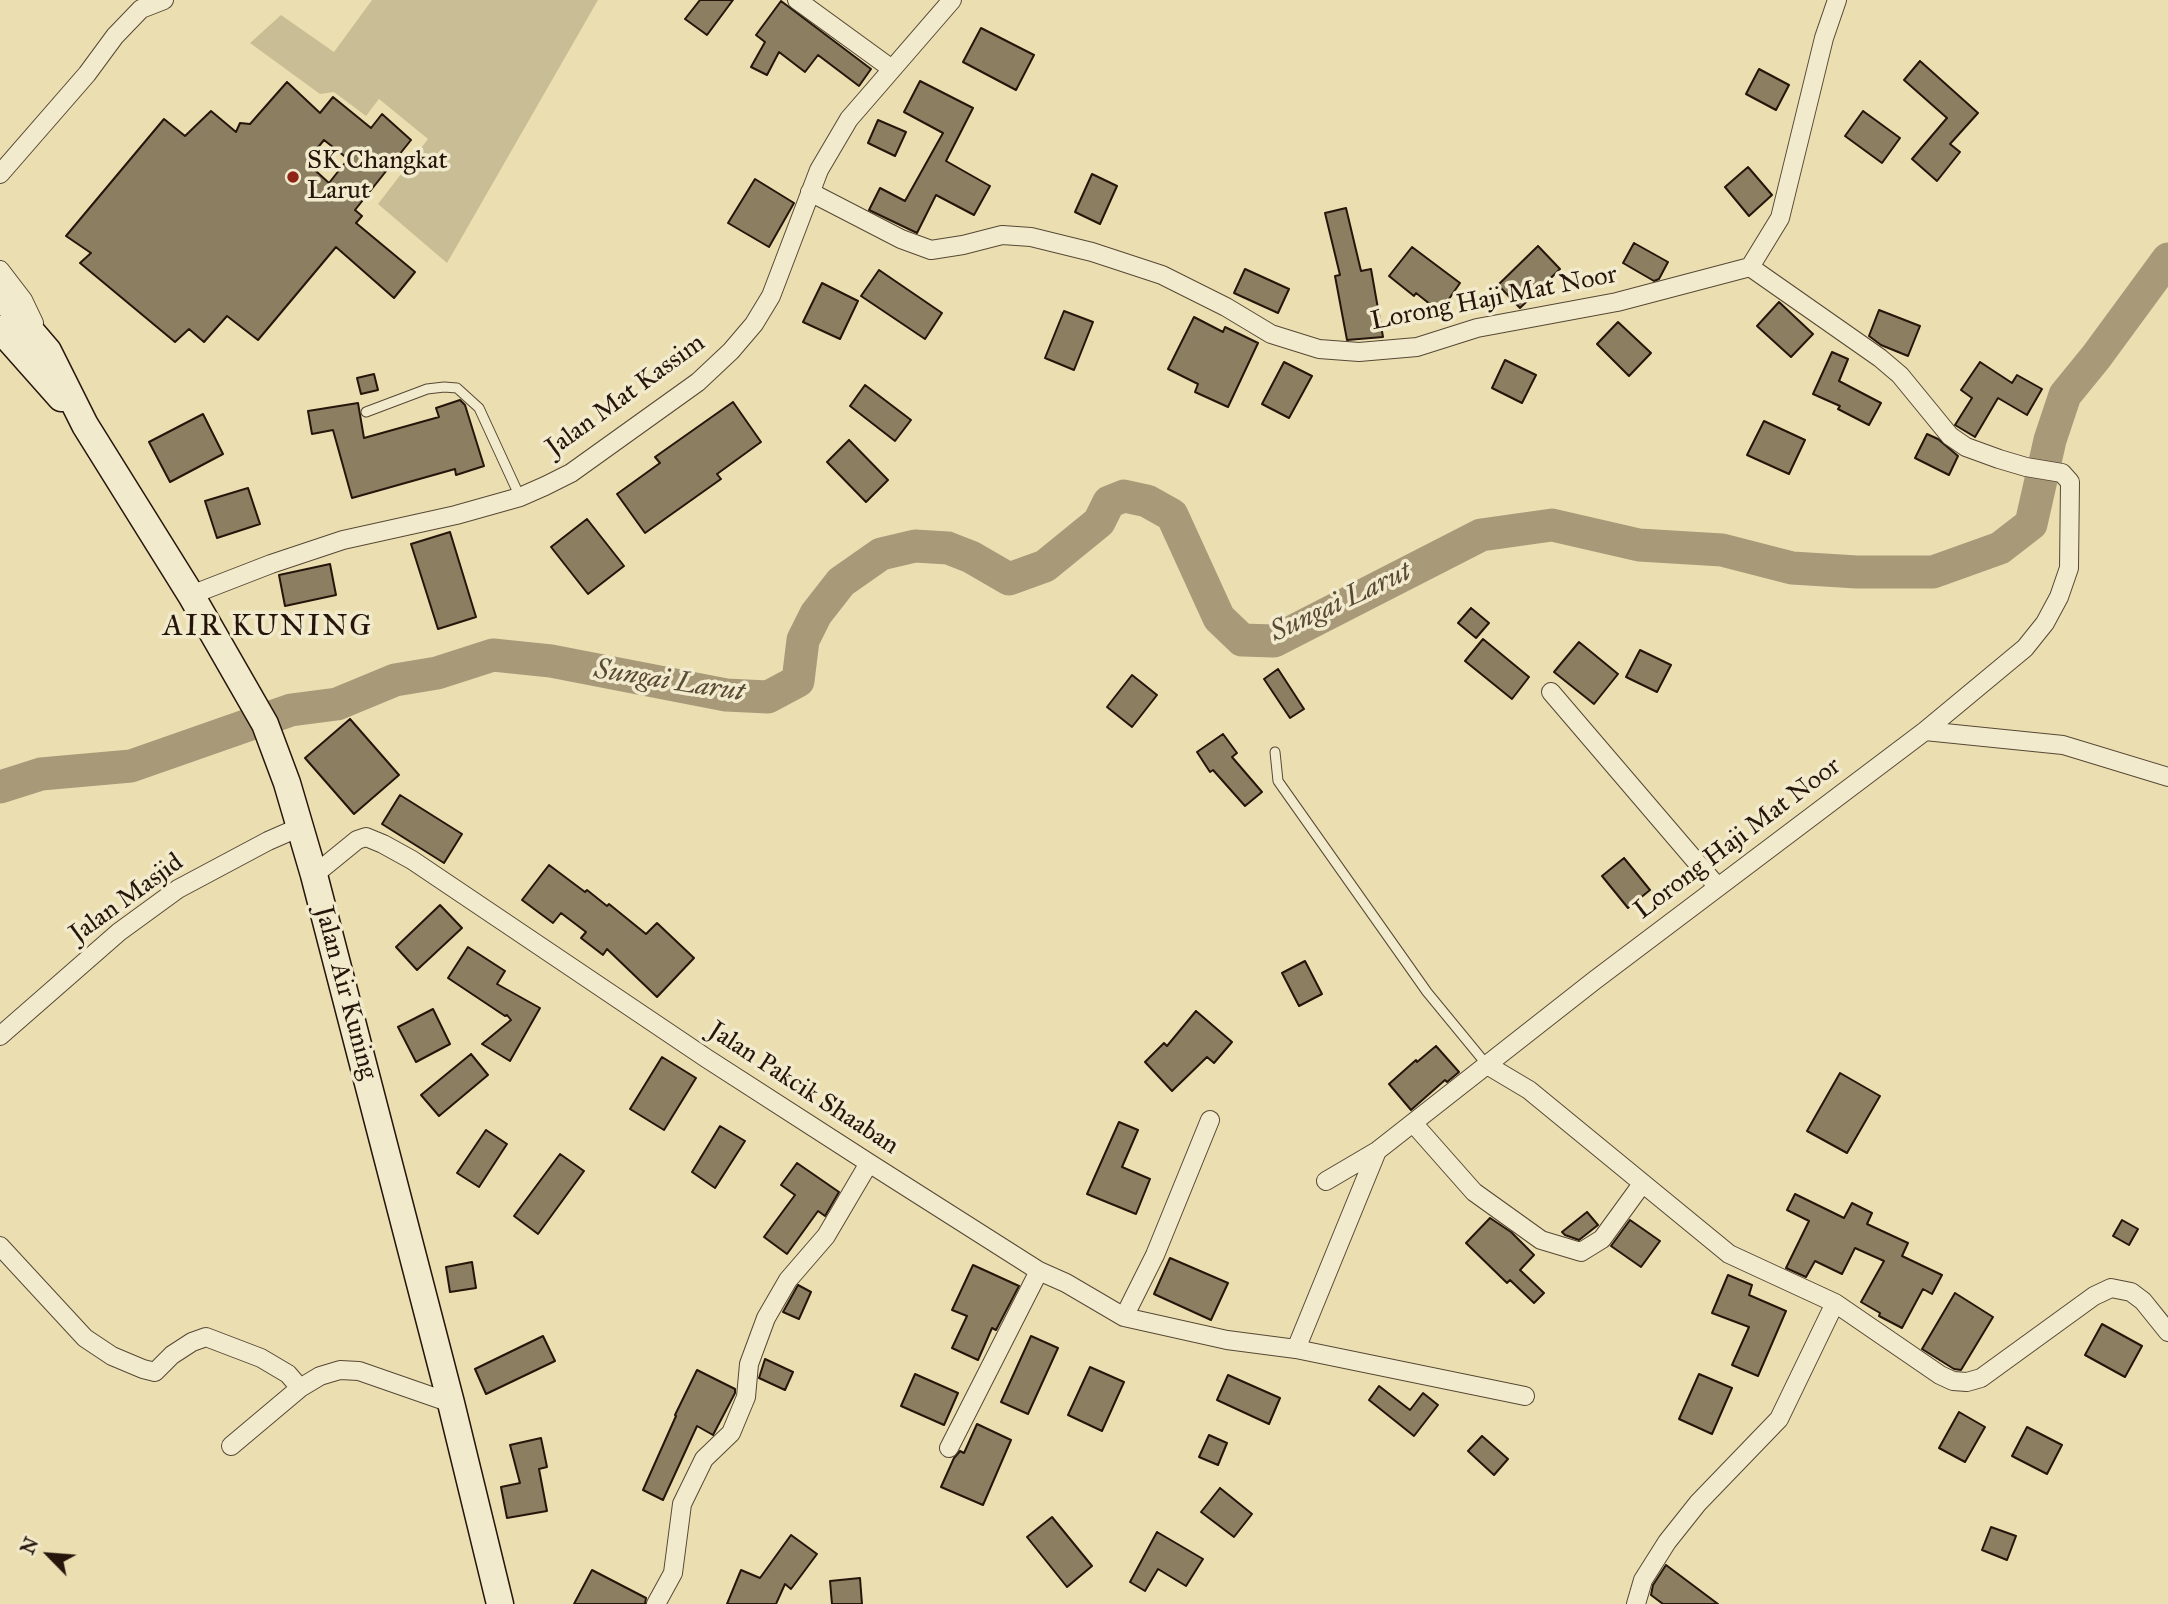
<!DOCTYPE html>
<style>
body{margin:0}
#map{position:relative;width:2168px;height:1604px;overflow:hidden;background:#ebdfb2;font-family:"IM FELL Great Primer",serif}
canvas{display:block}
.north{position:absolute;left:14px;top:1520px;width:70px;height:70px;-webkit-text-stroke:5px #f2eacd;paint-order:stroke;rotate:295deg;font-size:19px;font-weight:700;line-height:28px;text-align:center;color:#25150a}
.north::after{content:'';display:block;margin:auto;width:24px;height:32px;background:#25150a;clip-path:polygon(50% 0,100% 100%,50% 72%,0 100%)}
</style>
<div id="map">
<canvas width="2168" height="1604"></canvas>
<div class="north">N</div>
</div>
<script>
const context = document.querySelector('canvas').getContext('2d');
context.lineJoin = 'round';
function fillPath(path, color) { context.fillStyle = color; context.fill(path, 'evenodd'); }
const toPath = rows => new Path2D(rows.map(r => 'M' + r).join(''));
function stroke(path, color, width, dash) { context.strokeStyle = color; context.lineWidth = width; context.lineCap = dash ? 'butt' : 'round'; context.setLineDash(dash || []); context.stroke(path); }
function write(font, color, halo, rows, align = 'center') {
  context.font = font + ' "IM FELL Great Primer",serif'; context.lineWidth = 7; context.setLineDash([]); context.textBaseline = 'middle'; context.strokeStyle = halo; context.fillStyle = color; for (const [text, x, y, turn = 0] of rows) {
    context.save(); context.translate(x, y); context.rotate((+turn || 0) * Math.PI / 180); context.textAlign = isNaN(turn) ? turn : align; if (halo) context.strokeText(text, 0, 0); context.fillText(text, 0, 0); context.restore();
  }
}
fillPath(toPath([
 [372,0,598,0,447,263,378,204,428,139,379,99,366,116,334,92,320,94,250,43,281,15,334,52]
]), '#c9bd95');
stroke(toPath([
 [0,787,41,774,131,766,291,710,337,704,395,680,437,673,493,655,551,661,726,695,768,697,798,681,803,640,816,614,841,582,881,554,915,546,948,548,971,557,1009,579,1045,566,1099,522,1109,502,1124,496,1147,501,1172,515,1219,618,1242,640,1274,641,1481,535,1552,525,1639,545,1722,550,1792,568,1857,572,1933,572,2000,548,2031,524,2050,440,2065,395,2096,357,2168,259]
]), '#a89a79', 33);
const building = toPath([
 [700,0,733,0,707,35,685,19,700,0],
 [781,1,871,69,859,86,818,55,805,72,779,52,767,75,751,67,765,42,756,35,781,1],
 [981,28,1034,55,1016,90,963,62,981,28],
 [1920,61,1978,113,1950,144,1960,152,1937,181,1912,159,1947,118,1904,80,1920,61],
 [1759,69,1789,85,1776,110,1746,94,1759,69],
 [920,81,973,108,946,161,990,186,974,215,936,195,917,233,869,210,880,188,905,201,943,133,904,112,920,81],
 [287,82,320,113,333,97,371,128,382,114,411,140,355,210,362,216,356,223,415,272,394,298,336,247,258,340,227,316,204,342,189,329,175,342,80,263,91,253,66,236,164,119,185,136,211,111,236,132,240,123,250,124,287,82],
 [324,140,348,159,329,183,306,162,324,140],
 [1863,111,1900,138,1882,163,1845,136,1863,111],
 [878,120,906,132,895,156,868,143,878,120],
 [1748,167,1772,195,1749,216,1725,187,1748,167],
 [1092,174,1117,186,1100,224,1075,212,1092,174],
 [755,179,794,203,769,247,728,223,755,179],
 [1346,208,1361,271,1371,269,1383,337,1347,340,1335,276,1340,275,1325,213,1346,208],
 [1634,243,1668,262,1659,279,1654,281,1623,263,1634,243],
 [1538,246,1560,269,1520,308,1498,285,1538,246],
 [1412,247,1460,283,1440,312,1416,293,1414,296,1389,276,1412,247],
 [1245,269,1289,289,1278,313,1234,293,1245,269],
 [879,270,942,313,925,339,861,296,879,270],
 [822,283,858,301,840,339,803,322,822,283],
 [1779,302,1813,334,1791,357,1757,326,1779,302],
 [1879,310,1920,326,1908,356,1881,345,1869,336,1879,310],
 [1064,311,1093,322,1074,370,1045,358,1064,311],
 [1194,317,1223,332,1225,327,1258,343,1228,407,1195,392,1198,384,1168,369,1194,317],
 [1618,322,1651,353,1629,376,1597,344,1618,322],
 [1832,352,1848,359,1839,381,1881,403,1869,425,1838,409,1840,406,1813,394,1832,352],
 [1505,360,1536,375,1522,403,1492,388,1505,360],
 [1284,362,1312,376,1289,418,1262,404,1284,362],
 [1980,362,2012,383,2017,375,2042,389,2027,415,1998,398,1975,437,1955,425,1972,398,1961,390,1980,362],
 [374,374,378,390,361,394,357,378,374,374],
 [865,385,911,420,895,441,850,406,865,385],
 [460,400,465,405,484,466,456,475,455,469,352,498,333,430,312,434,308,411,358,403,364,438,439,417,436,408,460,400],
 [733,402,761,442,717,474,721,479,645,533,617,494,660,463,655,457,733,402],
 [203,414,223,454,170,482,149,442,203,414],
 [1764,421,1805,440,1789,474,1747,455,1764,421],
 [1927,434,1938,439,1958,456,1949,475,1915,458,1927,434],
 [849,440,888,480,866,502,827,462,849,440],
 [248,488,260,524,217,538,205,501,248,488],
 [587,519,624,566,588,594,551,547,587,519],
 [450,532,476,617,438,629,411,544,450,532],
 [330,564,336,595,285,606,279,575,330,564],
 [1471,608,1489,623,1476,638,1458,623,1471,608],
 [1483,639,1529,677,1512,699,1465,661,1483,639],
 [1579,642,1618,674,1594,704,1554,672,1579,642],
 [1640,650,1671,665,1657,692,1626,677,1640,650],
 [1278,669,1304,709,1290,718,1264,679,1278,669],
 [1132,675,1157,695,1132,727,1107,707,1132,675],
 [350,719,399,775,354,814,305,758,350,719],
 [1223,734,1237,753,1232,757,1262,792,1245,806,1213,770,1210,772,1197,752,1223,734],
 [400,795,462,834,444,863,382,824,400,795],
 [1624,858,1650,890,1628,908,1602,876,1624,858],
 [549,865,585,892,587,890,607,906,609,904,646,934,657,923,694,958,657,997,607,949,603,955,581,938,586,932,561,913,553,923,522,900,549,865],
 [440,905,462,928,417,970,396,947,440,905],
 [468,947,505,971,497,984,540,1008,510,1061,482,1044,511,1020,507,1015,505,1016,448,978,468,947],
 [1305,961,1322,994,1299,1006,1282,973,1305,961],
 [433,1009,450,1044,416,1062,398,1027,433,1009],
 [1196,1011,1232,1042,1214,1063,1207,1057,1172,1091,1145,1062,1164,1043,1167,1046,1196,1011],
 [1436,1046,1459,1072,1447,1082,1445,1080,1411,1110,1389,1084,1416,1060,1417,1062,1436,1046],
 [471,1054,488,1075,439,1116,421,1095,471,1054],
 [662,1057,696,1078,664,1130,630,1109,662,1057],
 [1840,1073,1880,1096,1847,1153,1807,1131,1840,1073],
 [1119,1122,1138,1130,1122,1167,1150,1179,1136,1214,1087,1194,1119,1122],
 [720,1126,745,1141,715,1188,692,1172,720,1126],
 [486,1130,507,1144,479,1187,457,1173,486,1130],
 [560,1154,584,1171,538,1234,514,1216,560,1154],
 [797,1163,839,1192,825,1216,818,1211,787,1254,764,1237,795,1195,781,1185,797,1163],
 [1795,1194,1844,1218,1852,1203,1872,1213,1867,1224,1908,1243,1902,1256,1942,1275,1932,1294,1923,1289,1902,1328,1879,1316,1880,1313,1861,1302,1884,1261,1855,1248,1842,1274,1815,1261,1806,1277,1786,1268,1809,1221,1787,1210,1795,1194],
 [1587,1212,1598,1225,1579,1240,1565,1235,1562,1232,1587,1212],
 [1490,1218,1511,1232,1534,1255,1520,1270,1544,1293,1534,1303,1510,1280,1507,1283,1466,1243,1490,1218],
 [1630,1220,1660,1241,1641,1267,1611,1246,1630,1220],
 [2122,1220,2138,1229,2129,1245,2113,1236,2122,1220],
 [1170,1258,1228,1283,1211,1320,1154,1294,1170,1258],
 [472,1262,476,1288,450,1292,446,1267,472,1262],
 [973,1265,1019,1286,996,1330,992,1328,978,1360,952,1348,967,1316,952,1310,973,1265],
 [1728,1275,1752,1285,1749,1295,1786,1311,1758,1376,1732,1365,1749,1327,1712,1313,1728,1275],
 [798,1285,811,1292,799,1319,783,1312,798,1285],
 [1955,1293,1993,1317,1961,1370,1954,1369,1922,1349,1955,1293],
 [2102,1324,2142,1346,2125,1377,2085,1355,2102,1324],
 [543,1336,555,1361,486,1394,475,1369,543,1336],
 [1031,1336,1058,1348,1028,1414,1001,1402,1031,1336],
 [765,1359,793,1372,785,1390,759,1378,765,1359],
 [1090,1367,1124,1382,1102,1431,1068,1415,1090,1367],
 [697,1370,735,1389,735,1393,713,1435,697,1426,663,1500,643,1490,676,1416,675,1415,697,1370],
 [915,1374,958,1393,944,1425,901,1406,915,1374],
 [1699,1374,1732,1388,1712,1434,1679,1419,1699,1374],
 [1228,1375,1280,1398,1269,1424,1217,1400,1228,1375],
 [1379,1386,1410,1410,1423,1393,1438,1405,1414,1436,1369,1400,1379,1386],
 [1959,1412,1985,1427,1965,1462,1939,1448,1959,1412],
 [977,1424,1011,1440,983,1505,941,1487,954,1458,960,1451,964,1453,977,1424],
 [2027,1427,2062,1445,2047,1474,2012,1456,2027,1427],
 [1209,1435,1227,1443,1218,1465,1199,1457,1209,1435],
 [1482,1436,1508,1459,1494,1475,1468,1451,1482,1436],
 [541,1438,547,1467,539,1469,547,1511,507,1518,501,1487,520,1483,510,1445,541,1438],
 [1220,1488,1252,1514,1234,1537,1201,1512,1220,1488],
 [1052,1517,1092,1566,1067,1587,1027,1537,1052,1517],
 [1991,1527,2016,1536,2007,1560,1982,1550,1991,1527],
 [1157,1532,1203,1559,1186,1586,1158,1569,1145,1591,1130,1582,1157,1532],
 [791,1535,817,1554,791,1589,785,1584,776,1604,727,1604,741,1570,760,1578,791,1535],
 [1666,1565,1718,1604,1663,1604,1651,1595,1653,1585,1666,1565],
 [592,1570,646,1598,645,1604,574,1604,592,1570],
 [860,1578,862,1604,832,1604,830,1581,860,1578]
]);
fillPath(building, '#8c7e61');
stroke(building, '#25150a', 2);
const service = toPath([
 [366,412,427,389,444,387,457,388,479,408,520,497],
 [1275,752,1278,781,1427,992,1487,1065]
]);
const minor = toPath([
 [797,0,892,69],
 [0,174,87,74,115,36,141,9,164,0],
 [810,192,901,239,931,250,963,245,1002,235,1031,237,1092,252,1162,275,1226,307,1271,334,1319,349,1359,352,1417,347,1477,328,1617,302,1750,267,1880,358,1900,375,1950,436,1966,447,1999,459,2026,467,2062,473,2070,482,2069,568,2059,597,2045,623,2025,648,1925,731,1595,980,1377,1151,1326,1181],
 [1750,267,1780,218,1824,38,1837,0],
 [0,270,23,300,34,323],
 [191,595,271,564,343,540,456,515,520,497,545,486,571,473,698,382,731,351,754,324,771,296,819,170,849,119,952,0],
 [1551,692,1717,886],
 [1925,731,2063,745,2168,777],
 [314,875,357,840,366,837,383,844,412,860,706,1058,869,1163,1039,1271,1066,1283,1124,1317,1227,1340,1296,1349,1525,1396],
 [0,1036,119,932,178,889,268,841,300,827],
 [1487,1065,1529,1090,1729,1254,1835,1303,1940,1375,1953,1381,1967,1382,1981,1378,2094,1296,2111,1288,2131,1292,2143,1301,2168,1332],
 [1413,1123,1474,1192,1541,1240,1581,1252,1602,1239,1642,1184],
 [0,1246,85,1338,112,1356,143,1369,155,1372,172,1355,192,1342,206,1337,261,1358,288,1374,300,1388],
 [1124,1317,1155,1255,1210,1120],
 [1296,1349,1377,1151],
 [231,1446,300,1388,320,1376,340,1370,359,1371,451,1403],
 [949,1448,1039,1271],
 [656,1604,673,1573,682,1504,704,1459,731,1433,746,1397,749,1364,766,1318,788,1280,826,1236,869,1163],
 [1636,1604,1643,1580,1667,1542,1698,1503,1779,1419,1835,1303]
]);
const secondary = toPath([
 [0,295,48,351,85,425,191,595,265,724,287,783,314,875,451,1403,500,1604],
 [0,329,61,398]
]);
stroke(service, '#564834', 11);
stroke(minor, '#564834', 20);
stroke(secondary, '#25150a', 29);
stroke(service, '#f2eacd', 9);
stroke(minor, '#f2eacd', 18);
stroke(secondary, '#f2eacd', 26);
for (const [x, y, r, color] of [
 [293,177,7,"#8f2418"]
]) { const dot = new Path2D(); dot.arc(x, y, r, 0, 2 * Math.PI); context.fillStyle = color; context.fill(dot); stroke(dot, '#f2eacd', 2.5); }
write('26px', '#25150a', '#f2eacd', [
 ["SK Changkat",307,162],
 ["Larut",307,192]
], 'left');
write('26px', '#25150a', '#f2eacd', [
 ["Lorong Haji Mat Noor",1494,299,-11],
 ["Jalan Mat Kassim",626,396,-36],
 ["Lorong Haji Mat Noor",1738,839,-37],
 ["Jalan Masjid",127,899,-36],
 ["Jalan Air Kuning",345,993,75],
 ["Jalan Pakcik Shaaban",803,1089,33]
]);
write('italic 28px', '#594a36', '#f2eacd', [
 ["Sungai Larut",1341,603,-25],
 ["Sungai Larut",669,682,9]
]);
context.letterSpacing = '2px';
write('30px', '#25150a', '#f2eacd', [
 ["AIR KUNING",268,628]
]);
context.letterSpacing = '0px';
</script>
